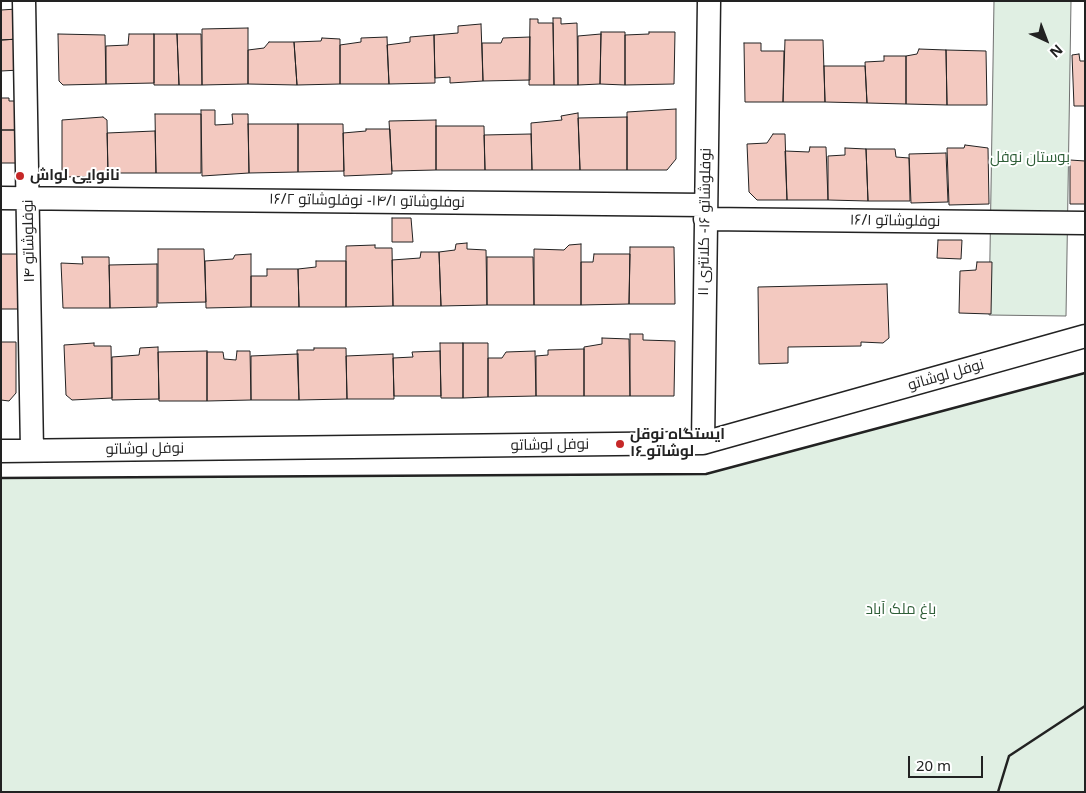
<!DOCTYPE html>
<meta charset="utf-8">
<style>
body{margin:0}
#map{position:relative;width:1086px;height:793px;overflow:hidden;background:#fff;font-family:"Noto Sans",sans-serif}
canvas{display:block}
.frame{position:absolute;inset:0;border:2px solid #222;pointer-events:none}
.north{position:absolute;left:1021px;top:15px;width:50px;height:50px;-webkit-text-stroke:4px #fff;paint-order:stroke;rotate:137deg;font-size:14px;font-weight:700;line-height:20px;text-align:center;color:#222}
.north::after{content:'';display:block;margin:auto;width:18px;height:22px;background:#222;clip-path:polygon(50% 0,100% 100%,50% 72%,0 100%)}
.scale{position:absolute;left:908px;top:756px;width:75px;height:22px;box-sizing:border-box;border:2px solid #222;border-top:0;padding-left:6px;font-size:15px;line-height:18px;white-space:nowrap;color:#222;-webkit-text-stroke:4px #fff;paint-order:stroke}
</style>
<div id="map">
<canvas width="1086" height="793"></canvas>
<div class="frame"></div>
<div class="north">N</div>
<div class="scale">20 m</div>
</div>
<script>
const context = document.querySelector('canvas').getContext('2d');
context.lineJoin = 'round';
function fillPath(path, color) { context.fillStyle = color; context.fill(path, 'evenodd'); }
const toPath = rows => new Path2D(rows.map(r => 'M' + r).join(''));
function stroke(path, color, width, dash) { context.strokeStyle = color; context.lineWidth = width; context.lineCap = dash ? 'butt' : 'round'; context.setLineDash(dash || []); context.stroke(path); }
function write(font, color, halo, rows, align = 'center') {
  context.font = font + ' "Noto Sans",Cairo,sans-serif'; context.lineWidth = 4; context.setLineDash([]); context.textBaseline = 'middle'; context.strokeStyle = halo; context.fillStyle = color; for (const [text, x, y, turn = 0] of rows) {
    context.save(); context.translate(x, y); context.rotate((+turn || 0) * Math.PI / 180); context.textAlign = isNaN(turn) ? turn : align; if (halo) context.strokeText(text, 0, 0); context.fillText(text, 0, 0); context.restore();
  }
}
const green = toPath([
 [994,1,1071,1,1066,316,989,315,994,1],
 [1085,373,1085,792,1,792,1,478,706,474,1085,373]
]);
fillPath(green, '#e0efe3');
stroke(green, '#6f6f6f', 1);
const building = toPath([
 [17,9,18,39,1,40,1,10,17,9],
 [553,18,561,18,561,24,577,23,578,85,554,85,553,18],
 [530,19,538,19,538,23,553,23,554,85,529,85,530,19],
 [481,24,483,81,450,83,450,77,435,78,434,35,458,33,458,26,481,24],
 [248,28,248,84,202,85,202,29,248,28],
 [601,32,625,32,625,85,600,84,601,32],
 [649,32,675,32,674,84,625,85,625,35,649,34,649,32],
 [58,34,105,35,106,84,63,85,59,81,58,34],
 [129,34,154,34,154,83,106,84,106,46,128,45,129,34],
 [154,34,177,34,179,85,154,85,154,34],
 [177,34,201,34,202,85,179,85,177,34],
 [601,34,600,84,578,85,578,36,601,34],
 [434,35,435,83,389,84,387,45,410,42,410,37,434,35],
 [387,37,389,84,340,84,340,45,361,42,361,38,387,37],
 [530,37,530,80,483,81,482,43,501,43,503,38,530,37],
 [322,38,340,39,340,84,297,85,294,42,321,41,322,38],
 [20,39,20,70,1,71,1,40,20,39],
 [785,40,823,40,825,102,783,102,785,40],
 [269,42,294,42,297,85,248,84,248,50,264,48,269,42],
 [744,43,761,43,761,51,784,51,783,102,745,102,744,43],
 [919,49,946,50,947,105,906,104,906,56,917,54,919,49],
 [946,50,986,51,987,105,947,105,946,50],
 [1079,54,1080,61,1085,61,1085,106,1074,106,1072,55,1079,54],
 [884,56,906,56,906,104,867,103,865,62,884,61,884,56],
 [824,66,865,66,867,103,825,102,824,66],
 [1,98,9,98,9,101,18,101,21,130,1,130,1,98],
 [676,109,676,159,667,170,627,170,627,112,676,109],
 [201,110,215,110,215,125,233,124,232,114,248,114,249,173,202,176,201,110],
 [578,113,580,170,532,170,531,123,562,120,561,116,578,113],
 [155,114,201,114,201,173,156,173,155,114],
 [103,117,107,120,108,176,66,177,62,175,62,120,103,117],
 [627,117,627,170,580,170,578,118,627,117],
 [436,120,436,170,392,171,389,121,436,120],
 [248,124,298,124,298,172,249,173,248,124],
 [298,124,343,124,344,171,298,172,298,124],
 [436,126,484,126,485,170,436,170,436,126],
 [366,129,390,129,392,174,344,176,343,133,366,131,366,129],
 [1,130,21,130,20,163,1,163,1,130],
 [155,131,156,173,108,173,107,133,155,131],
 [531,134,532,170,485,170,484,135,531,134],
 [773,134,785,134,787,200,757,200,749,192,747,144,767,143,773,134],
 [965,145,988,148,989,204,949,205,947,148,964,148,965,145],
 [810,147,826,147,828,200,787,200,785,151,809,152,810,147],
 [845,148,866,149,868,201,828,200,828,156,845,155,845,148],
 [866,149,895,149,896,157,909,158,910,201,868,201,866,149],
 [946,153,948,202,911,203,909,154,946,153],
 [1070,160,1085,161,1085,204,1070,204,1070,160],
 [392,218,411,218,413,242,392,242,392,218],
 [938,240,962,240,961,259,937,258,938,240],
 [467,243,467,249,486,250,487,305,441,306,439,252,455,250,456,244,467,243],
 [581,244,581,305,534,305,534,249,564,250,569,245,581,244],
 [375,245,375,248,392,248,393,306,346,307,346,246,375,245],
 [630,247,674,247,675,304,629,304,630,247],
 [158,249,204,249,206,302,158,303,158,249],
 [421,252,439,252,441,306,393,306,392,260,420,258,421,252],
 [1,254,17,254,18,309,1,309,1,254],
 [251,254,251,307,206,308,205,261,233,259,235,255,251,254],
 [594,254,630,254,629,304,581,305,581,262,593,262,594,254],
 [82,257,109,257,110,308,63,308,61,263,83,264,82,257],
 [487,257,533,257,534,305,487,305,487,257],
 [316,261,346,261,346,307,299,307,298,269,316,267,316,261],
 [977,262,992,262,991,314,959,313,960,271,976,270,977,262],
 [157,264,157,307,110,308,109,265,157,264],
 [267,269,298,269,299,307,251,307,251,276,267,276,267,269],
 [887,284,889,338,883,343,861,342,861,346,788,347,788,363,759,364,758,287,887,284],
 [630,334,643,334,643,340,675,341,674,396,630,396,630,334],
 [602,338,629,339,630,396,584,396,584,347,602,344,602,338],
 [1,342,16,342,16,393,9,401,1,400,1,342],
 [94,343,94,346,111,346,112,398,72,400,66,395,64,345,94,343],
 [440,343,463,343,463,398,441,398,440,343],
 [463,343,488,343,488,397,463,398,463,343],
 [158,347,159,399,112,400,112,357,139,355,140,348,158,347],
 [314,348,346,348,347,399,299,400,297,350,314,350,314,348],
 [584,349,584,396,536,396,536,356,548,355,548,350,584,349],
 [207,351,207,401,159,401,158,352,207,351],
 [237,351,250,351,251,400,207,401,207,352,223,352,224,359,236,360,237,351],
 [440,351,441,396,394,396,393,358,413,357,412,352,440,351],
 [535,351,536,396,488,397,488,358,502,358,506,352,535,351],
 [298,354,299,400,251,400,251,356,298,354],
 [393,354,394,399,347,399,346,356,393,354]
]);
fillPath(building, '#f3c9c0');
stroke(building, '#222', 1);
const minor = toPath([
 [24,1,32,450],
 [1,198,705,205],
 [705,219,1085,223],
 [703,443,709,1],
 [1,451,703,443,1085,336]
]);
stroke(minor, '#222', 25);
stroke(minor, '#fff', 22);
stroke(toPath([
 [1,478,706,474,1085,373],
 [998,792,1009,756,1085,706]
]), '#222', 2.5);
for (const [x, y, r, color] of [
 [20,176,5,"#c62828"],
 [620,444,5,"#c62828"]
]) { const dot = new Path2D(); dot.arc(x, y, r, 0, 2 * Math.PI); context.fillStyle = color; context.fill(dot); stroke(dot, '#fff', 2); }
write('15px', '#2f5e38', '#fff', [
 ["بوستان نوفل",1030,158],
 ["باغ ملک آباد",901,610]
]);
write('bold 15px', '#222', '#fff', [
 ["نانوایی لواش",30,176],
 ["ایستگاه نوقل",630,435],
 ["لوشاتو ۱۶",630,452]
], 'left');
write('15px', '#222', '#fff', [
 ["نوفلوشاتو ۱۴/۱- نوفلوشاتو ۱۶/۲",367,201,1],
 ["نوفلوشاتو ۱۶/۱",895,221,1],
 ["نوفلوشاتو ۱۶- کلانتری ۱۱",705,222,-89],
 ["نوفلوشاتو ۱۴",29,241,-91],
 ["نوفل لوشاتو",946,375,-16],
 ["نوفل لوشاتو",550,445,-1],
 ["نوفل لوشاتو",145,449,-1]
]);
</script>
